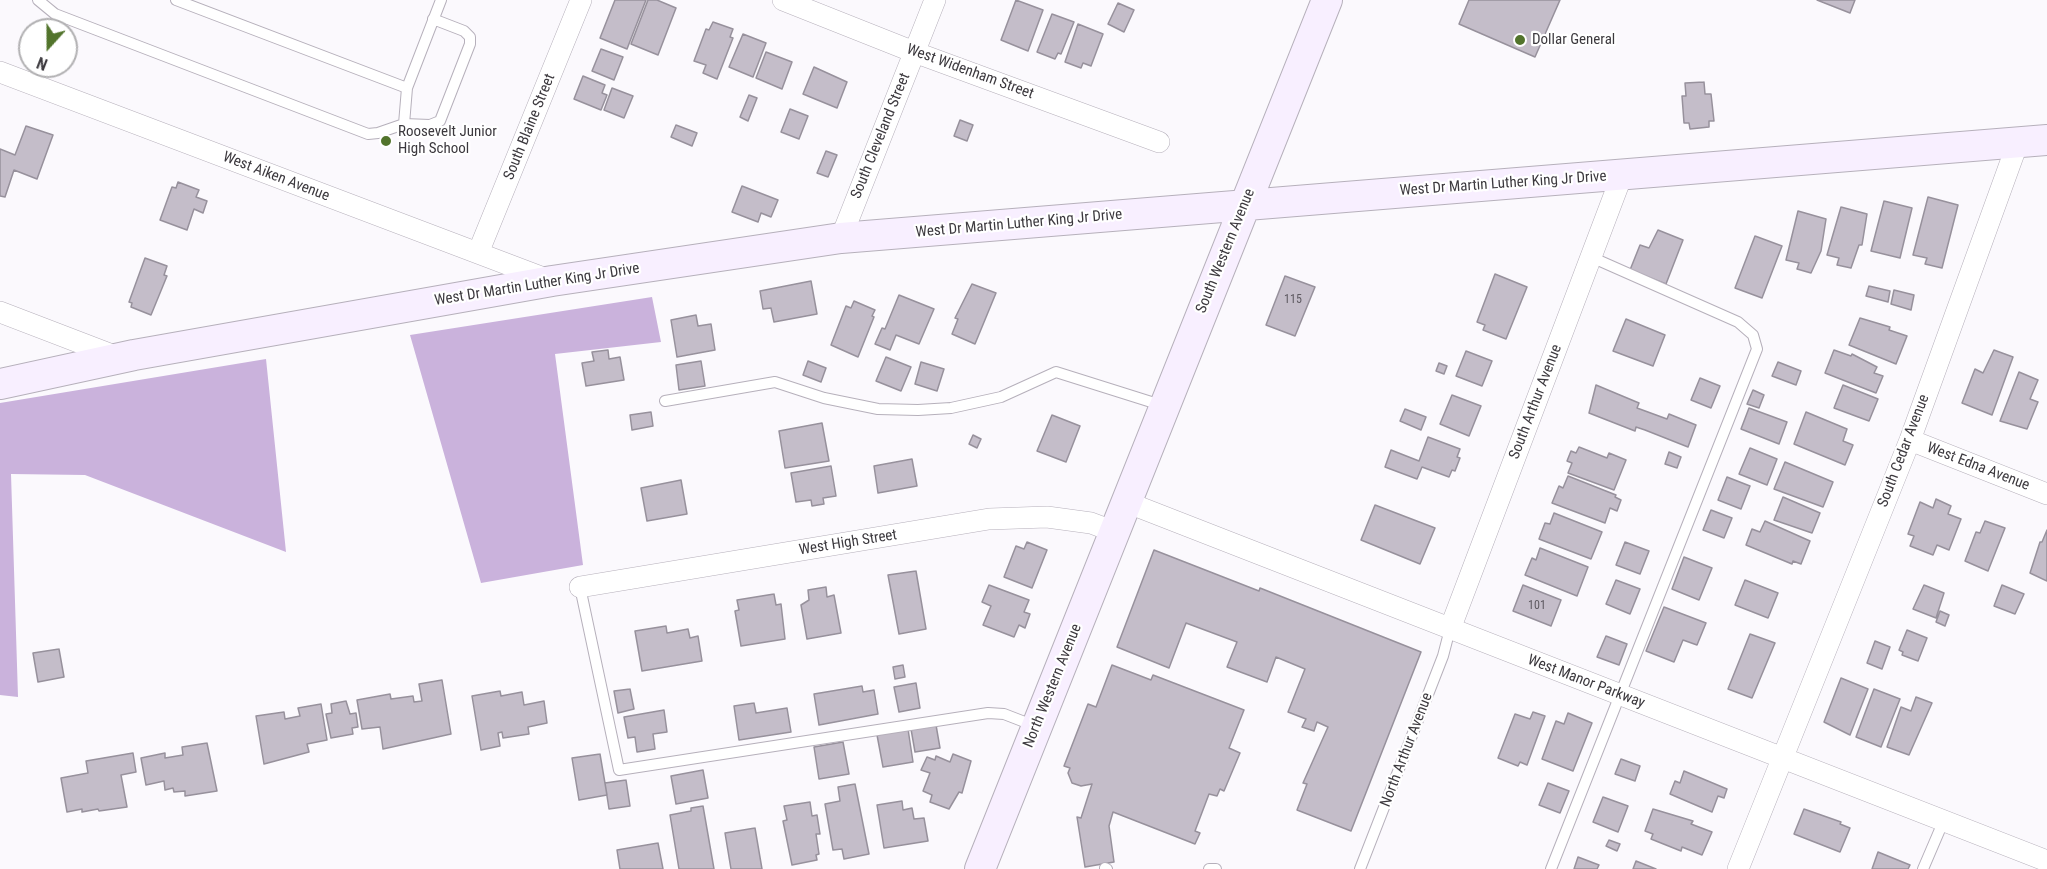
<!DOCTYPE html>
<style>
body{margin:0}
#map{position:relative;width:2047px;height:869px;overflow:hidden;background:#fbf9fd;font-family:"Roboto Condensed",sans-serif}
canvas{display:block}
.north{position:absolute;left:18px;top:18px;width:60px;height:60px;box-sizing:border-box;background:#fff;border:2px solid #b1b0b2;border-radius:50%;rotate:201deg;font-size:16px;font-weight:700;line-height:24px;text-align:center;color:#3c393e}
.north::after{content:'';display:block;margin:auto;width:21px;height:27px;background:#52742c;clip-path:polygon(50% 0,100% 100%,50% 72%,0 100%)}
</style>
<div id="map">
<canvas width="2047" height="869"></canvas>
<div class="north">N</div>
</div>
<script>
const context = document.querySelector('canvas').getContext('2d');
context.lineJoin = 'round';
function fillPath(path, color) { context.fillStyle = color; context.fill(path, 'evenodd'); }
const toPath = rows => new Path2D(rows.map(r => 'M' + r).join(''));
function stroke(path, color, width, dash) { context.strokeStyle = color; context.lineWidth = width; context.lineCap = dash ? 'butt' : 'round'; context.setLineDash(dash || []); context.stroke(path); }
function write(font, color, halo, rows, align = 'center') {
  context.font = font + ' "Roboto Condensed",sans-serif'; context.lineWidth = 4.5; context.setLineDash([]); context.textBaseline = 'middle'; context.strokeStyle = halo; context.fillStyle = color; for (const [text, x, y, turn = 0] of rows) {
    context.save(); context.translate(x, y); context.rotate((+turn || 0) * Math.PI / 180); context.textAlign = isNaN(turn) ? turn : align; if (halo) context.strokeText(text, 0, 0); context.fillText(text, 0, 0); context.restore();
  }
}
fillPath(toPath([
 [652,297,661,342,555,354,583,565,481,583,410,335],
 [266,359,286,552,85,475,11,474,18,697,0,695,0,403]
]), '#cab2dc');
const building = toPath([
 [615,0,646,0,627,49,600,38,615,0],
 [648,0,657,0,676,8,658,55,631,44,648,0],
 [1016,0,1043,10,1028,51,1001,40,1016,0],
 [1469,0,1560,0,1535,57,1459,24,1469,0],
 [1817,0,1855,0,1850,13,1817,0],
 [1118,3,1134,10,1124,32,1108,24,1118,3],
 [1052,14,1074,22,1061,54,1058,53,1055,59,1037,52,1052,14],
 [713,22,733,29,730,37,733,38,717,79,703,73,706,65,694,61,706,29,709,30,713,22],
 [1078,24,1103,34,1091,66,1083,63,1081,68,1065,62,1078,24],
 [743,34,766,43,753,77,729,67,743,34],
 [601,49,623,57,614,80,592,71,601,49],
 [766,52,792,62,782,89,756,78,766,52],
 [814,67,847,82,837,108,803,94,814,67],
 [583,76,605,85,602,93,607,95,601,110,574,99,583,76],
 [1704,82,1705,94,1711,94,1714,121,1709,121,1709,127,1690,129,1689,123,1684,123,1682,96,1686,96,1685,83,1704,82],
 [612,88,633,96,624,118,604,110,612,88],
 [749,95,757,98,748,121,740,117,749,95],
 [790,109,808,116,799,139,781,132,790,109],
 [960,120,973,125,967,141,954,136,960,120],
 [676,125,697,133,692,146,671,137,676,125],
 [26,126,53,135,37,179,14,170,5,197,0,196,0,149,15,155,26,126],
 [826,151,837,155,828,177,817,173,826,151],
 [178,182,199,190,196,197,207,201,203,213,194,209,187,230,160,220,172,187,176,188,178,182],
 [742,186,778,200,771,217,761,213,758,222,732,212,742,186],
 [1928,197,1958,205,1942,268,1925,264,1927,258,1913,255,1928,197],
 [1884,201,1912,208,1900,258,1871,251,1884,201],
 [1841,207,1867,214,1862,245,1859,245,1851,268,1837,265,1839,258,1827,255,1841,207],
 [1798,211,1826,219,1821,251,1811,273,1797,269,1799,263,1786,260,1798,211],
 [1658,230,1683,240,1666,284,1630,270,1640,245,1649,248,1658,230],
 [1755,236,1782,246,1762,298,1735,288,1755,236],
 [145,258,167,266,164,275,167,276,151,315,131,307,132,303,129,302,145,258],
 [1495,274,1527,287,1506,339,1483,330,1485,325,1477,322,1495,274],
 [1285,276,1315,287,1295,336,1266,325,1285,276],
 [811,281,817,314,774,322,771,308,763,309,760,291,811,281],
 [972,284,996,293,975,344,952,334,958,319,955,318,972,284],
 [1869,286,1890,291,1888,302,1866,296,1869,286],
 [1894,290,1914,295,1911,310,1891,304,1894,290],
 [899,295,934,309,919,344,896,335,890,350,875,344,882,328,885,329,899,295],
 [854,301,875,310,872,316,874,317,858,357,831,345,846,306,851,308,854,301],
 [696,315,698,326,711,324,715,350,677,357,671,320,696,315],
 [1860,318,1890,327,1889,330,1907,336,1896,364,1849,345,1860,318],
 [1626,319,1665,335,1653,366,1613,351,1626,319],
 [608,350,609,359,620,357,624,380,586,386,582,363,594,361,592,352,608,350],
 [1834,350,1851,356,1852,354,1877,367,1874,373,1883,376,1876,393,1825,373,1834,350],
 [1994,350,2013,357,1992,415,1962,403,1975,369,1983,373,1994,350],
 [1466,351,1492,361,1482,386,1456,376,1466,351],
 [886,357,911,367,901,391,876,381,886,357],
 [701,361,705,386,679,390,676,365,701,361],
 [808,361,826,368,821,382,803,375,808,361],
 [921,362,944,369,937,391,915,384,921,362],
 [1778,362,1801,371,1796,385,1772,376,1778,362],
 [1439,363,1447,366,1444,374,1436,371,1439,363],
 [2019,372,2038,380,2030,399,2038,402,2027,429,2000,421,2019,372],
 [1700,378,1720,386,1711,408,1691,400,1700,378],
 [1596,385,1639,403,1637,408,1667,419,1669,414,1696,425,1688,447,1645,430,1636,427,1635,431,1589,413,1596,385],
 [1843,385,1878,399,1869,421,1834,408,1843,385],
 [1753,390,1764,395,1759,408,1747,404,1753,390],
 [1452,395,1481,406,1469,436,1440,424,1452,395],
 [1749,408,1787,422,1779,444,1741,429,1749,408],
 [1405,409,1426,417,1421,430,1400,421,1405,409],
 [651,412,653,426,632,430,630,415,651,412],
 [1806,412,1847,429,1843,441,1853,445,1845,465,1794,444,1806,412],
 [1052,415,1080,426,1066,462,1037,451,1052,415],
 [822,423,829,461,785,468,779,431,822,423],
 [973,435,981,439,977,448,969,444,973,435],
 [1428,437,1460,449,1457,457,1460,458,1455,471,1452,470,1449,477,1422,467,1417,479,1385,467,1391,450,1419,461,1428,437],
 [1579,447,1607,458,1609,453,1626,460,1614,490,1568,473,1572,463,1567,461,1571,451,1576,453,1579,447],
 [1750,448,1777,459,1767,485,1739,474,1750,448],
 [1669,452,1681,457,1677,468,1665,464,1669,452],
 [912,459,917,486,878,493,874,466,912,459],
 [1785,462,1833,482,1823,507,1774,489,1785,462],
 [831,466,836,496,823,498,824,504,812,506,811,500,796,502,791,473,831,466],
 [1568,476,1616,495,1615,497,1621,500,1617,511,1610,508,1605,523,1552,503,1559,486,1563,488,1568,476],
 [1727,477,1750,486,1741,509,1718,500,1727,477],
 [681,480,687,514,647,521,641,488,681,480],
 [1783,497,1820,513,1812,533,1774,520,1783,497],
 [1936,499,1951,506,1948,514,1961,519,1949,550,1937,545,1933,555,1910,546,1914,536,1908,534,1920,502,1933,508,1936,499],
 [1375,505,1435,528,1420,564,1361,540,1375,505],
 [1711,510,1732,518,1724,538,1703,530,1711,510],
 [1554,513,1602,532,1591,559,1539,539,1545,523,1550,524,1554,513],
 [1765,521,1810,541,1801,564,1793,561,1792,564,1746,545,1752,529,1760,532,1765,521],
 [1985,521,2005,528,1988,571,1965,561,1976,532,1980,533,1985,521],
 [2047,530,2047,581,2030,573,2040,542,2042,542,2047,530],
 [1027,542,1047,550,1032,588,1004,577,1016,546,1024,549,1027,542],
 [1625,542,1649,551,1640,574,1616,565,1625,542],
 [1540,548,1588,567,1577,596,1525,575,1532,558,1536,560,1540,548],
 [1154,550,1259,591,1260,588,1421,652,1351,831,1297,810,1307,784,1303,783,1328,727,1317,722,1314,731,1302,727,1306,719,1288,712,1305,669,1276,657,1267,682,1227,667,1237,642,1186,623,1169,668,1117,647,1154,550],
 [1684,557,1712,568,1699,600,1672,589,1684,557],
 [916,571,926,629,899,634,888,575,916,571],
 [1616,580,1640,589,1630,614,1606,604,1616,580],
 [1745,580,1778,593,1768,618,1735,605,1745,580],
 [989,585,1029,600,1024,612,1030,614,1025,628,1019,625,1014,637,983,625,991,606,982,602,989,585],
 [1523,585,1561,600,1551,626,1513,611,1523,585],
 [1924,585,1944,593,1936,618,1913,609,1924,585],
 [2002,585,2024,594,2015,614,1994,606,2002,585],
 [826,587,827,597,834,595,841,633,807,639,801,605,809,600,808,590,826,587],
 [774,594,776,605,781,604,785,639,741,646,735,611,739,610,737,600,774,594],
 [1664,607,1706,623,1697,645,1683,640,1674,662,1646,651,1664,607],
 [1940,611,1949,615,1945,626,1936,622,1940,611],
 [666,626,667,633,688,629,690,638,698,636,702,661,642,671,635,631,666,626],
 [1907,630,1927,638,1918,661,1902,655,1903,652,1899,650,1907,630],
 [1750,634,1775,643,1752,698,1728,689,1750,634],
 [1606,636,1627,644,1619,665,1597,657,1606,636],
 [1875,641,1890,647,1882,669,1867,663,1875,641],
 [59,649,64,677,38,682,33,653,59,649],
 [903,665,905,677,895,679,893,667,903,665],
 [1112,665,1151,680,1153,675,1244,710,1229,748,1240,753,1224,791,1220,789,1217,796,1209,794,1195,831,1200,833,1195,844,1113,812,1109,826,1114,862,1085,867,1077,817,1081,818,1092,784,1081,786,1072,783,1068,773,1070,768,1064,766,1088,704,1096,707,1112,665],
 [1841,678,1868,689,1850,735,1824,722,1841,678],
 [442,680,451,734,383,749,380,727,362,729,357,700,390,694,391,699,413,696,414,702,422,701,419,684,442,680],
 [916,683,920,708,899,712,894,687,916,683],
 [862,686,863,692,874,690,878,714,819,725,814,694,862,686],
 [630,689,634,709,618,713,614,691,630,689],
 [1874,689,1900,699,1881,747,1856,737,1874,689],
 [500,691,501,696,522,692,524,705,544,701,547,723,528,727,529,734,503,738,502,732,498,733,500,746,481,750,472,696,500,691],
 [1916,697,1932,703,1909,755,1887,747,1901,707,1911,711,1916,697],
 [346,701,350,714,356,713,358,727,352,728,353,734,331,738,326,714,332,713,331,704,346,701],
 [754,703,756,713,787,708,791,732,739,740,734,706,754,703],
 [321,704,327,740,307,744,309,752,264,764,256,716,284,712,285,719,300,716,298,708,321,704],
 [664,710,667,732,653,734,655,749,637,752,635,737,628,738,624,717,664,710],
 [1533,712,1545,716,1527,765,1520,762,1518,766,1498,758,1515,714,1530,719,1533,712],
 [1568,713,1592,723,1573,771,1542,759,1556,721,1564,724,1568,713],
 [936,725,940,748,915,752,911,729,936,725],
 [908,729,913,762,883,767,877,735,908,729],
 [843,742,849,774,819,779,814,747,843,742],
 [207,743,217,791,185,796,185,791,174,792,173,788,165,790,164,781,146,785,141,758,165,753,165,758,183,755,182,747,207,743],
 [133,753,136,772,121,775,127,807,99,811,98,809,82,812,82,809,67,812,61,778,88,773,86,761,133,753],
 [600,754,607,795,579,800,572,758,600,754],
 [953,754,971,761,962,793,959,792,949,809,930,802,932,795,923,791,930,773,921,770,927,757,935,760,936,756,950,762,953,754],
 [1621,759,1640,766,1635,781,1615,774,1621,759],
 [703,770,708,798,676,804,671,776,703,770],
 [1684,771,1727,789,1724,798,1718,796,1712,812,1670,794,1675,781,1680,783,1684,771],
 [626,780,630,806,609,809,605,783,626,780],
 [1548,783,1569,791,1560,813,1539,805,1548,783],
 [855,784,869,854,844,859,842,849,833,850,825,804,840,801,838,787,855,784],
 [1603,797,1628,806,1618,832,1593,822,1603,797],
 [902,801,903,810,912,808,914,819,924,818,928,841,884,848,877,805,902,801],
 [810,802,812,816,817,815,820,834,816,834,819,854,816,855,817,860,792,865,783,821,787,820,784,806,810,802],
 [703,806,714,869,679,869,670,815,691,811,691,808,703,806],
 [1653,809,1693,821,1691,824,1712,832,1702,855,1682,847,1681,851,1651,839,1653,834,1645,831,1653,809],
 [1804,809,1841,822,1840,824,1850,828,1840,852,1794,834,1804,809],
 [755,828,762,869,731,869,725,833,755,828],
 [1609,840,1620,844,1617,851,1606,846,1609,840],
 [658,843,663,869,620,869,617,850,658,843],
 [1878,852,1910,865,1908,869,1872,869,1878,852],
 [1578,857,1599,865,1597,869,1574,869,1578,857],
 [1636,861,1656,869,1633,869,1636,861]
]);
fillPath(building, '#c4bdc9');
stroke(building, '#97919c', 1.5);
const lane = toPath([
 [38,0,55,14,368,134,378,133,404,124,430,125,440,121,470,44,470,37,464,31,433,19],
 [176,0,407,88],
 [404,124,407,88,441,0],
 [665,401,775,382,824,398,878,409,918,410,951,408,1001,397,1056,372,1164,406],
 [580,587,619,770,988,713,1004,714,1035,726],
 [1105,868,1107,869],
 [1209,869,1216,869],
 [1360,869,1443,656,1450,629],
 [1551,869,1757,349,1753,335,1738,322,1591,257],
 [1923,869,1944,820]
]);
const street = toPath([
 [783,0,914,52,1159,142],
 [0,72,549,280],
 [841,238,935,0],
 [478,253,581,0],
 [0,312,120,358],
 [1910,440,2047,494],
 [1126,502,2047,861],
 [580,587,989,519,1047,517,1091,523,1115,532],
 [1450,629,1622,175],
 [1738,869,1910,440,2018,142]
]);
const secondary = toPath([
 [0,384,134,355,552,281,841,238,2047,140],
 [980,869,1327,0]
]);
stroke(lane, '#b6b0bb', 12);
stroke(street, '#b6b0bb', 22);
stroke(secondary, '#b6b0bb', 32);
stroke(lane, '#fff', 10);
stroke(street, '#fff', 21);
stroke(secondary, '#f8efff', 30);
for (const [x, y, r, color] of [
 [1520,40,6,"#52742c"],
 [386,141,6,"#52742c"]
]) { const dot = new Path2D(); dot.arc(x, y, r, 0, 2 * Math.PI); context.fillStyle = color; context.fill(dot); stroke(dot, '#fff', 2); }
write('12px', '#5e5a61', null, [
 ["115",1293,300],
 ["101",1537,606]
]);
write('15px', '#3c393e', '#fff', [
 ["Dollar General",1532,40],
 ["Roosevelt Junior",398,132],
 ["High School",398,149]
], 'left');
write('15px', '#3c393e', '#fff', [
 ["West Widenham Street",970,72,20],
 ["South Blaine Street",530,127,-68],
 ["South Cleveland Street",881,136,-68],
 ["West Aiken Avenue",276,177,21],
 ["West Dr Martin Luther King Jr Drive",1503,184,-4],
 ["West Dr Martin Luther King Jr Drive",1019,224,-5],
 ["South Western Avenue",1226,251,-68],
 ["West Dr Martin Luther King Jr Drive",537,285,-9],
 ["South Arthur Avenue",1536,402,-69],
 ["South Cedar Avenue",1904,451,-69],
 ["West Edna Avenue",1978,467,21],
 ["West High Street",848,543,-9],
 ["West Manor Parkway",1586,682,21],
 ["North Western Avenue",1053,686,-68],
 ["North Arthur Avenue",1407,750,-69]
]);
</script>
